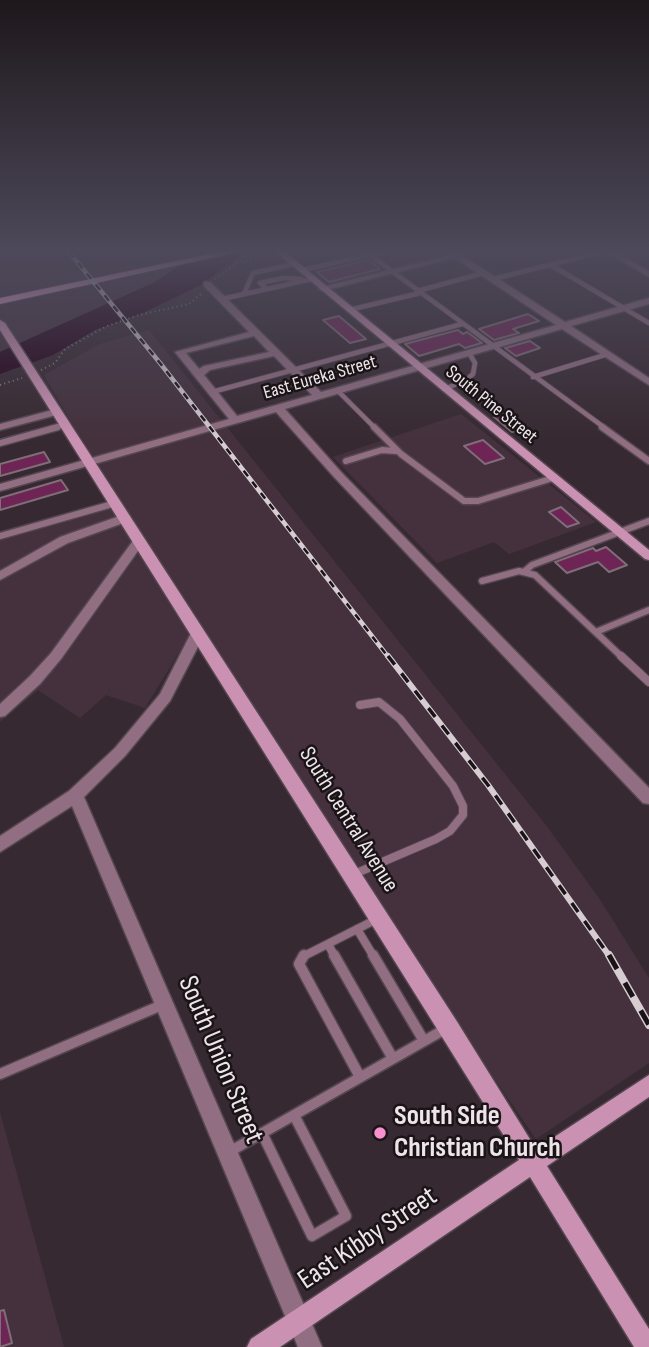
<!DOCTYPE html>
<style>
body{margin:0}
canvas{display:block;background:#372931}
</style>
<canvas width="649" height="1347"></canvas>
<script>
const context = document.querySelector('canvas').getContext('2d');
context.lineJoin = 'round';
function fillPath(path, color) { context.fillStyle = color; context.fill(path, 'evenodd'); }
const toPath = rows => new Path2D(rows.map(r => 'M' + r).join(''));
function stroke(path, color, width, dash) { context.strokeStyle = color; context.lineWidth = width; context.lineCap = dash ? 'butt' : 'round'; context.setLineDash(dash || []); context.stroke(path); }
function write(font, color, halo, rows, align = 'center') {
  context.font = font + ' "Sofia Sans Condensed",sans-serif'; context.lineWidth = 5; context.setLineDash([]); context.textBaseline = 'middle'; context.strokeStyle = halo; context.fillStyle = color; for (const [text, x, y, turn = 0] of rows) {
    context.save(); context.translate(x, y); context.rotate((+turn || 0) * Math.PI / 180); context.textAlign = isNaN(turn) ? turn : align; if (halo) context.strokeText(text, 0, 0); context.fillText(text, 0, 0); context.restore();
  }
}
fillPath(toPath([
 [0,252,201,252,153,283,0,352],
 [149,330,545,824,599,898,649,978,649,1063,536,1139,189,636,145,708,106,695,80,718,38,690,0,722,0,540,123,504,70,420,44,375,100,344],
 [461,414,596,522,509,554,494,542,437,563,333,457],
 [0,1112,27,1211,64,1347,0,1347]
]), '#44313d');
fillPath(toPath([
 [201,252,245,252,199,286,141,314,95,330,53,355,0,374,0,352,153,283]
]), '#250219');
const building = toPath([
 [369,260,380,269,329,282,317,272,369,260],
 [528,314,539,321,513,329,519,333,494,340,479,329,528,314],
 [339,316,366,339,350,343,323,320,339,316],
 [458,330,463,334,467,332,482,343,465,348,459,344,419,356,405,344,458,330],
 [530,341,540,348,516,356,505,348,530,341],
 [507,413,525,428,512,432,494,417,507,413],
 [483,440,504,458,485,464,464,446,483,440],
 [44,452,50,462,0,476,0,464,44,452],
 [61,480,68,490,0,510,0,498,61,480],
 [561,507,579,523,567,527,549,512,561,507],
 [606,547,627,565,609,572,598,562,567,573,555,562,593,548,596,551,606,547],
 [4,1310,12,1343,0,1347,0,1311,4,1310]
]);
fillPath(building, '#6e2555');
stroke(building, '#7e6e77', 2);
const laneFar3 = toPath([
 [366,252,605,428],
 [551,265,649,323],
 [302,270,383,252],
 [493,279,601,252],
 [266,288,260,283,284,278,301,279],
 [417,291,484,273],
 [244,294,253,273,294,264],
 [222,299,312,279],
 [349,310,420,293],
 [533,377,608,354],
 [444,389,465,381,473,374,475,363,469,353],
 [338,391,375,428],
 [212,392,462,324],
 [52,428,64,425]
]);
const laneFar2 = toPath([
 [374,427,401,454,464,501,478,501,553,478],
 [602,427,649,461],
 [0,443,58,427],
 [346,461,382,450,396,451],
 [0,536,116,503],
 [525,571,532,565,649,521],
 [482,581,519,571,535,575,623,658],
 [596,632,649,610]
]);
const laneFar1 = toPath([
 [621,656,649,682],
 [352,875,436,839,450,831,463,815,463,806,453,786,400,719,379,702,360,705],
 [357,929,374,957],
 [328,944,335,957],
 [302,957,377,919]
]);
const lane = toPath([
 [304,955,299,964,360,1077],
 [334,955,392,1057],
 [373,955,424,1041],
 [0,1074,162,1005],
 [262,1133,312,1236,346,1216,294,1115],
 [229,1152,447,1028]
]);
const street = toPath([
 [447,252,475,252,463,256,565,322,649,298,649,304,571,326,649,378,649,385,562,329,285,409,342,473,649,788,649,804,643,803,334,477,276,412,0,491,0,484,229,419,175,352,249,332,204,286,204,282,210,282,321,392,556,325,455,258,322,291,318,288,450,255,447,252],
 [254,336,269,352,204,366,199,369,186,353,254,336],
 [274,356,312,395,237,416,204,375,210,370,274,356],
 [606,252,616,252,649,271,649,277,606,252],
 [56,409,60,410,60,414,0,430,0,424,56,409],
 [125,514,129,515,129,521,68,543,0,580,0,571,60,537,125,514],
 [139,537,145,541,61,659,40,684,5,716,0,717,0,704,30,676,51,653,135,538,139,537],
 [198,628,205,633,170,701,125,756,84,797,322,1347,298,1347,72,806,0,852,0,836,69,791,115,748,160,694,191,633,198,628]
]);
const secondary = toPath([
 [276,252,285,252,649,550,649,560,645,559,276,252],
 [0,320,5,323,456,1020,536,1149,649,1075,649,1097,547,1166,649,1329,649,1347,634,1347,530,1177,280,1347,247,1347,251,1339,519,1160,0,330,0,320]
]);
const primary = toPath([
 [219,252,238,252,0,304,0,298,219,252]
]);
stroke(laneFar3, '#54474f', 6);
stroke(laneFar2, '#54474f', 9);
stroke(laneFar1, '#54474f', 10);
stroke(lane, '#54474f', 13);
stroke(street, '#54474f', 3);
stroke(secondary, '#54474f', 3);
stroke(primary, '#54474f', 2);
stroke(toPath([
 [237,262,262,260,265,252],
 [215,279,246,256],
 [41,370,55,363,65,349,107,326,139,315,189,304,201,294],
 [0,385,22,378]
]), '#90848b', 2, [1, 3.5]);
stroke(laneFar3, '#916e82', 4.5);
stroke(laneFar2, '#916e82', 6);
stroke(laneFar1, '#916e82', 8);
stroke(lane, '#916e82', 10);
fillPath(street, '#916e82');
fillPath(secondary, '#ca91b2');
fillPath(primary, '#f5add7');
const railFar2 = toPath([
 [69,252,160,363,389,658]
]);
const railFar1 = toPath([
 [388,656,488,785,610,957]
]);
const rail = toPath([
 [609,955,649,1025]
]);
stroke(railFar2, '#d6ccd2', 4.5);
stroke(railFar1, '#d6ccd2', 6);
stroke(rail, '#d6ccd2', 8);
stroke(railFar2, '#1a1417', 2.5, [7]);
stroke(railFar1, '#1a1417', 3.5, [11]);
stroke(rail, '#1a1417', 5, [16]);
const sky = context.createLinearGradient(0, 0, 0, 440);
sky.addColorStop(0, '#1e171b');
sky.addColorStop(0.57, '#4d495a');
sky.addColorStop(1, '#4d495a00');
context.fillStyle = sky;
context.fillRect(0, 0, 649, 440);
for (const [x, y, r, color] of [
 [380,1133,7,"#f790ce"]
]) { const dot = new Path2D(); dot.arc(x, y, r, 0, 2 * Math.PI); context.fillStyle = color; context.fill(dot); stroke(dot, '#1a1417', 2.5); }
write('19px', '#eee5ea', '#1a1417', [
 ["East Eureka Street",320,378,-16],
 ["South Pine Street",491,405,39]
]);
write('23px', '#eee5ea', '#1a1417', [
 ["South Central Avenue",348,820,58]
]);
write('28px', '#eee5ea', '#1a1417', [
 ["South Union Street",220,1060,67],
 ["East Kibby Street",368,1239,-34]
]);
write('bold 28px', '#eee5ea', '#1a1417', [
 ["South Side",394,1117],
 ["Christian Church",394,1149]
], 'left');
</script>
